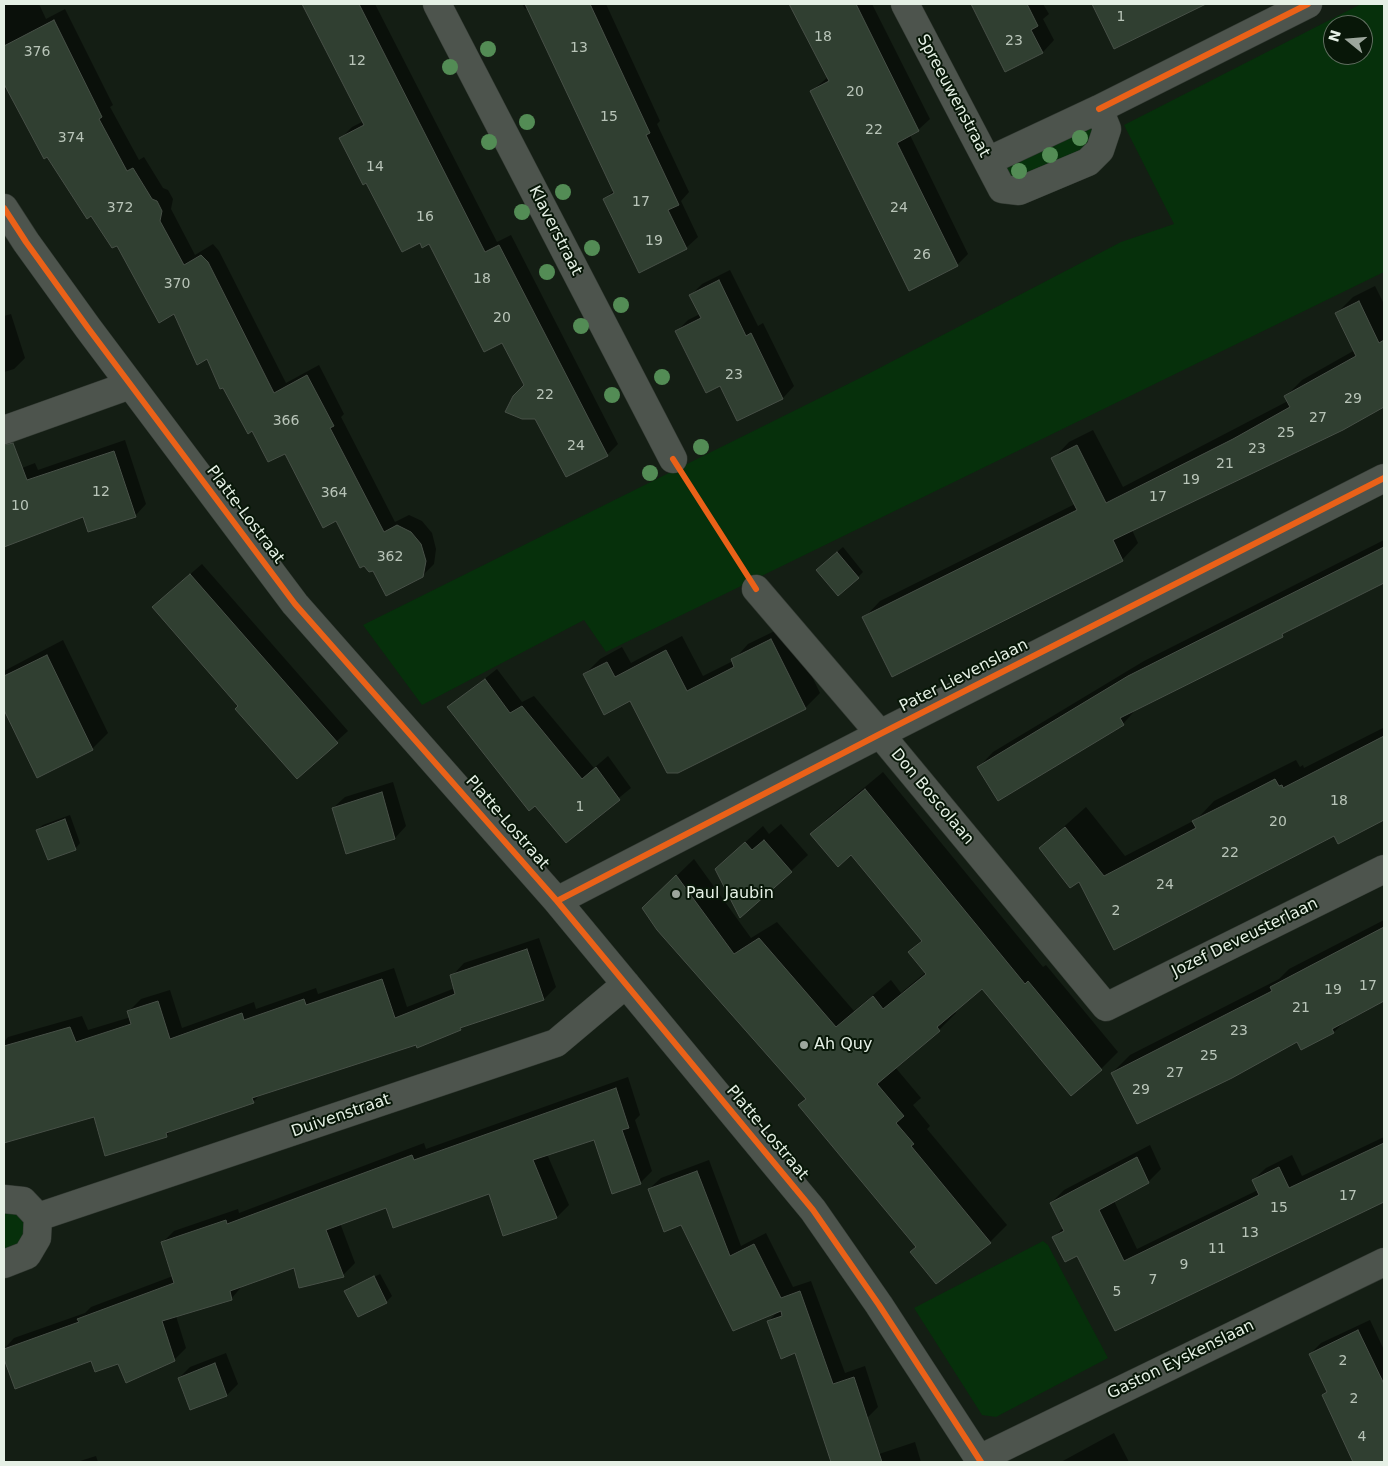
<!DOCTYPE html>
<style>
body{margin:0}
#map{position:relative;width:1388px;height:1466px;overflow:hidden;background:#141e14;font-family:"DejaVu Sans",sans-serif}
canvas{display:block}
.frame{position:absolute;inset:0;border:5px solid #e5f0e5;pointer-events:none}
.north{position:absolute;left:1323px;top:15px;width:50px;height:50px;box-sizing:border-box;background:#081708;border:1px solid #606e60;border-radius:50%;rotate:287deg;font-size:14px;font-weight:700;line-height:20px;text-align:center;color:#e5f0e5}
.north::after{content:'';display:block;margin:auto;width:18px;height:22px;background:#9ca69c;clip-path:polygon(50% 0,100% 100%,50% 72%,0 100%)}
</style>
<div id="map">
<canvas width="1388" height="1466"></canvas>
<div class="frame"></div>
<div class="north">N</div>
</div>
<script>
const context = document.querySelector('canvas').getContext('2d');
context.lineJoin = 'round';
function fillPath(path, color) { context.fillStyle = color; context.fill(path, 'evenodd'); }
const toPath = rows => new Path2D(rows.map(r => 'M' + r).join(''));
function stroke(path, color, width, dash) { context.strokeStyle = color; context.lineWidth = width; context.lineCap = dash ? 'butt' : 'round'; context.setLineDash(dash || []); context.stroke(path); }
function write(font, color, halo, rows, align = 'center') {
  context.font = font + ' "DejaVu Sans",sans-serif'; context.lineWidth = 4; context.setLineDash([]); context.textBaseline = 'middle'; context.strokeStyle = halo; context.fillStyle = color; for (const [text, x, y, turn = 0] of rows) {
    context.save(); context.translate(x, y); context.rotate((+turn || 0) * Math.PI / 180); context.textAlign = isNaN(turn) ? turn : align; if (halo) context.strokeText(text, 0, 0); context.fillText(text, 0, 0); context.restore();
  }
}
fillPath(toPath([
 [1361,4,1384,4,1384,272,606,652,584,620,422,705,363,625,866,375,1121,242,1174,224,1124,125],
 [1333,25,1363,25,1363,55,1333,55],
 [1099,109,1100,150,1019,191,988,161],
 [4,1199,38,1217,4,1264],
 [1043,1241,1048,1245,1108,1358,996,1417,982,1415,914,1308]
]), '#06300b');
fillPath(toPath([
 [4,4,39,4,46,19,65,9,113,105,110,107,139,160,144,157,163,188,168,190,173,199,171,209,195,255,213,244,219,251,286,383,319,365,344,414,341,417,395,522,409,515,422,521,432,533,436,549,434,564,422,576,373,569,285,452,253,430,208,357,175,312,117,244,8,88,4,91],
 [303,4,375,4,497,242,511,235,618,444,607,455,525,386,503,341,429,243,367,182,340,139,352,127,364,121],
 [522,4,606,4,660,121,657,124,689,192,681,201,698,237,686,248,605,199,614,190,528,8,525,9],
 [791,4,872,4,930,119,918,130,910,135,968,254,957,265,812,91,828,77],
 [972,4,1043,4,1049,14,1043,19,1054,40,1043,52,1006,70],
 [1093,4,1195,4,1187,12,1115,48],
 [730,270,758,326,763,323,794,386,783,398,738,420,720,385,677,331,688,320,700,314,691,295,702,284],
 [1375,286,1384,304,1384,406,1343,429,1132,530,1138,543,1122,560,864,618,880,601,1075,504,1053,459,1069,442,1093,430,1123,487,1288,401,1286,396,1302,380,1355,350,1337,313,1353,297],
 [11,314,25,358,14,369,4,372,4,316],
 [125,440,146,504,135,516,84,516,4,546,4,475,35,463,38,470],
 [1384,540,1384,582,1137,708,1123,724,979,767,993,752,1144,661],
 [843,547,863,572,858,577,823,564],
 [202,564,348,731,297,777,240,706,165,596],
 [787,625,820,693,805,708,631,699,585,674,600,659,622,647,631,663,682,636,703,676,733,661,748,644],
 [63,640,108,733,92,749,37,776,4,708,4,671],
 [497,669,522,702,534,696,594,768,608,756,631,788,566,841,449,707],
 [1384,724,1384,819,1339,842,1335,835,1115,948,1080,880,1040,848,1086,807,1125,856,1197,819,1214,801,1296,760,1300,767,1303,765,1304,768,1383,728],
 [883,772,1043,967,1046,965,1118,1052,1101,1069,982,987,954,1011,956,1013,939,1030,895,1067,921,1098,913,1105,930,1126,927,1129,1007,1225,990,1242,917,1247,800,1105,807,1098,661,891,694,859,751,938,777,922,854,1011,891,980,901,993,926,972,909,952,922,940,851,854,812,834,829,817],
 [393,782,406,826,395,838,333,808,345,797],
 [70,815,80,843,75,849,37,830,43,825],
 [781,824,808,855,791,871,716,869,763,826,769,834],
 [1384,920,1384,1001,1345,1021,1334,1032,1302,1048,1298,1040,1112,1073,1130,1055,1279,979,1289,969],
 [539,938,556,987,544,999,464,1025,460,1029,261,1094,253,1102,173,1129,166,1136,95,1116,4,1142,4,1042,8,1037,82,1016,88,1030,131,1017,129,1011,141,999,170,990,182,1028,254,1002,256,1009,316,988,318,994,394,968,407,1007,455,988,452,976,464,963],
 [628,1077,640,1115,635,1120,652,1171,640,1183,595,1138,547,1154,569,1205,557,1217,504,1235,490,1193,386,1206,340,1223,355,1263,343,1275,295,1267,243,1285,231,1299,176,1316,186,1348,174,1360,119,1363,92,1360,16,1388,4,1355,4,1349,14,1338,85,1313,91,1307,173,1276,162,1243,174,1231,238,1209,239,1213,424,1143,426,1149],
 [1384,1137,1384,1200,1115,1329,1078,1254,1054,1237,1064,1227,1051,1203,1064,1190,1150,1145,1161,1169,1148,1182,1114,1201,1137,1249,1258,1190,1253,1180,1266,1168,1292,1155,1302,1176],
 [709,1160,741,1246,766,1233,793,1287,811,1281,845,1373,865,1366,878,1407,867,1418,796,1352,769,1321,780,1309,682,1224,649,1189,661,1178],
 [379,1272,351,1286,379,1272,392,1296,386,1302,346,1291,351,1286,351,1289,380,1274],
 [1370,1320,1384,1350,1384,1462,1356,1462,1323,1395,1327,1391,1310,1354,1321,1343],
 [226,1353,238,1384,227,1395,191,1409,179,1378,190,1367],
 [1114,1433,1129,1462,1061,1462],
 [915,1442,921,1462,866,1462,873,1456],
 [96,1456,98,1462,77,1462]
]), '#0007');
const building = toPath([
 [302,4,359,4,485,252,499,245,608,456,566,477,535,419,522,419,505,412,513,396,524,385,502,343,484,352,429,244,422,248,420,243,402,252,366,183,363,185,339,138,364,125,302,4],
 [525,4,590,4,650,133,646,135,679,205,668,210,687,249,639,273,603,199,614,193,525,4],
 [789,4,856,4,919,131,897,143,958,266,909,291,810,91,829,81,789,4],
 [971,4,1027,4,1038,26,1031,30,1043,53,1005,72,971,4],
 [1092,4,1206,4,1114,49,1092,4],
 [54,20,102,117,99,119,127,171,133,168,152,199,157,201,162,211,160,221,184,265,201,255,208,262,274,393,307,375,334,426,330,428,384,532,397,525,411,532,421,544,426,561,423,577,386,596,373,571,369,572,364,566,360,568,336,521,323,528,285,454,268,462,252,431,248,434,223,388,220,389,207,359,197,365,174,314,159,323,117,246,112,248,91,216,87,219,47,157,44,159,4,84,4,46,54,20],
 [719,280,746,336,751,333,783,399,737,421,720,386,706,393,675,331,701,318,689,295,719,280],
 [1359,301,1379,343,1384,340,1384,407,1343,430,1113,540,1123,561,892,677,862,617,1077,510,1051,458,1077,445,1106,503,1233,439,1290,407,1284,396,1356,356,1335,313,1359,301],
 [13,443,27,480,114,451,136,517,88,532,83,517,4,547,4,445,13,443],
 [1384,547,1384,583,1282,634,1283,637,1120,718,1124,725,998,801,977,767,1128,676,1384,547],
 [837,552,859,578,838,596,816,570,837,552],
 [190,574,338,743,297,779,235,709,238,706,152,607,190,574],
 [771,639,806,709,678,773,667,773,630,701,604,715,583,674,607,662,615,677,666,650,687,691,734,667,731,659,771,639],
 [47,655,93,750,37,778,4,710,4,676,47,655],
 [485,679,510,713,522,706,582,779,596,767,620,800,566,843,535,806,529,811,447,707,485,679],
 [1384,736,1384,820,1338,844,1334,836,1114,950,1079,882,1070,888,1039,848,1065,827,1104,876,1196,828,1192,821,1242,796,1275,779,1279,786,1282,785,1283,788,1384,736],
 [865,789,1025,984,1028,981,1102,1070,1071,1096,982,989,937,1027,940,1031,877,1084,904,1116,896,1123,914,1144,911,1146,991,1243,936,1284,910,1252,916,1247,798,1105,806,1099,657,930,642,908,676,875,734,954,759,938,836,1027,873,996,883,1009,926,974,908,952,922,941,851,855,838,867,810,834,865,789],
 [382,792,395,839,346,854,332,808,382,792],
 [65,819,76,850,48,860,36,830,65,819],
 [764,840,792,872,740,918,715,869,745,842,752,850,764,840],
 [1384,927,1384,1001,1332,1029,1334,1033,1301,1050,1297,1042,1232,1078,1137,1124,1111,1073,1272,991,1270,987,1384,927],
 [527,949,544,1000,460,1028,461,1030,417,1048,416,1045,252,1098,254,1103,166,1133,167,1137,105,1156,94,1117,4,1143,4,1046,70,1027,76,1042,131,1024,127,1011,158,1001,170,1039,242,1013,244,1020,304,999,306,1005,382,979,395,1018,455,994,450,975,527,949],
 [616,1088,629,1128,622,1130,641,1184,612,1194,594,1140,533,1160,557,1218,503,1236,489,1194,393,1228,386,1208,326,1230,344,1277,299,1288,294,1268,230,1291,232,1300,162,1321,175,1361,126,1383,118,1364,95,1372,91,1361,15,1389,4,1359,4,1349,79,1322,77,1319,174,1283,161,1242,226,1220,227,1224,412,1155,414,1160,616,1088],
 [1384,1143,1384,1202,1115,1331,1077,1256,1065,1262,1052,1237,1064,1231,1050,1203,1137,1157,1149,1183,1099,1210,1124,1261,1259,1195,1252,1180,1279,1167,1289,1188,1384,1143],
 [697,1171,730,1256,754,1244,781,1298,800,1291,833,1384,854,1377,882,1462,831,1462,795,1353,781,1359,767,1321,782,1316,781,1311,733,1331,681,1225,664,1232,648,1189,697,1171],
 [374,1276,387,1303,358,1317,344,1291,374,1276],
 [1358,1330,1384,1384,1384,1462,1353,1462,1322,1395,1327,1392,1309,1354,1358,1330],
 [215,1363,227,1396,190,1410,178,1378,215,1363]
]);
fillPath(building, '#303f31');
stroke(building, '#475047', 1);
const minor = toPath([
 [437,4,673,459],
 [905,4,1002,189,1019,191,1088,162,1100,150,1107,129,1099,109],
 [988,161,1099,109,1308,4],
 [4,208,26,242,88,328,295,604,557,901,813,1210,879,1305,981,1462],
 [4,430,130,385],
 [756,589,880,734,1106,1007,1384,869],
 [557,901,880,734,1384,478],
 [4,1199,23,1201,38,1217,37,1238,27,1255,4,1264],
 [38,1217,556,1043,626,984],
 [979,1459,1384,1262]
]);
stroke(minor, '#323932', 29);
stroke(minor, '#4d544d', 28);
stroke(toPath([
 [1099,109,1308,4],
 [4,208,26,242,88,328,295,604,557,901,813,1210,879,1305,981,1462],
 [673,459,756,589],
 [557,901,880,734,1384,478]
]), '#ea6118', 6);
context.fillStyle = '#538c55';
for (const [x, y] of [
 [488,49],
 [450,67],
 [527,122],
 [1080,138],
 [489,142],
 [1050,155],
 [1019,171],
 [563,192],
 [522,212],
 [592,248],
 [547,272],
 [621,305],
 [581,326],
 [662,377],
 [612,395],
 [701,447],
 [650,473]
]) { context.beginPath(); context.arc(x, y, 8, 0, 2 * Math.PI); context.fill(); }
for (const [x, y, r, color] of [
 [676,894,5,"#9ca69c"],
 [804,1045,5,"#9ca69c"]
]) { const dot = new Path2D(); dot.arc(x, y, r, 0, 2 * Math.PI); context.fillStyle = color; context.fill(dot); stroke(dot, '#081708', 2); }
write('14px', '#b8c4b8', null, [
 ["1",1121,17],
 ["18",823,37],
 ["23",1014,41],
 ["13",579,48],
 ["376",37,52],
 ["12",357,61],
 ["20",855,92],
 ["15",609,117],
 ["22",874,130],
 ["374",71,138],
 ["14",375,167],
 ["17",641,202],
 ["372",120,208],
 ["24",899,208],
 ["16",425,217],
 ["19",654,241],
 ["26",922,255],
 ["18",482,279],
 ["370",177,284],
 ["20",502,318],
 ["23",734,375],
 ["22",545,395],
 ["29",1353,399],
 ["27",1318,418],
 ["366",286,421],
 ["25",1286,433],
 ["24",576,446],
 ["23",1257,449],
 ["21",1225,464],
 ["19",1191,480],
 ["12",101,492],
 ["364",334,493],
 ["17",1158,497],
 ["10",20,506],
 ["362",390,557],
 ["18",1339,801],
 ["1",580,807],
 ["20",1278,822],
 ["22",1230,853],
 ["24",1165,885],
 ["2",1116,911],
 ["17",1368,986],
 ["19",1333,990],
 ["21",1301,1008],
 ["23",1239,1031],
 ["25",1209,1056],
 ["27",1175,1073],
 ["29",1141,1090],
 ["17",1348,1196],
 ["15",1279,1208],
 ["13",1250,1233],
 ["11",1217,1249],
 ["9",1184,1265],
 ["7",1153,1280],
 ["5",1117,1292],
 ["2",1343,1361],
 ["2",1354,1399],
 ["4",1362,1437]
]);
write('16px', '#e5f0e5', '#081708', [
 ["Spreeuwenstraat",953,96,62],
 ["Klaverstraat",555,231,63],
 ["Platte-Lostraat",245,515,53],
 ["Pater Lievenslaan",964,676,-27],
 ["Don Boscolaan",932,797,50],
 ["Platte-Lostraat",507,823,49],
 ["Jozef Deveusterlaan",1245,938,-26],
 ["Duivenstraat",341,1116,-19],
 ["Platte-Lostraat",767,1133,50],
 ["Gaston Eyskenslaan",1181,1360,-26]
]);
write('16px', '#e5f0e5', '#081708', [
 ["Paul Jaubin",686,894],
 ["Ah Quy",814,1045]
], 'left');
</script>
